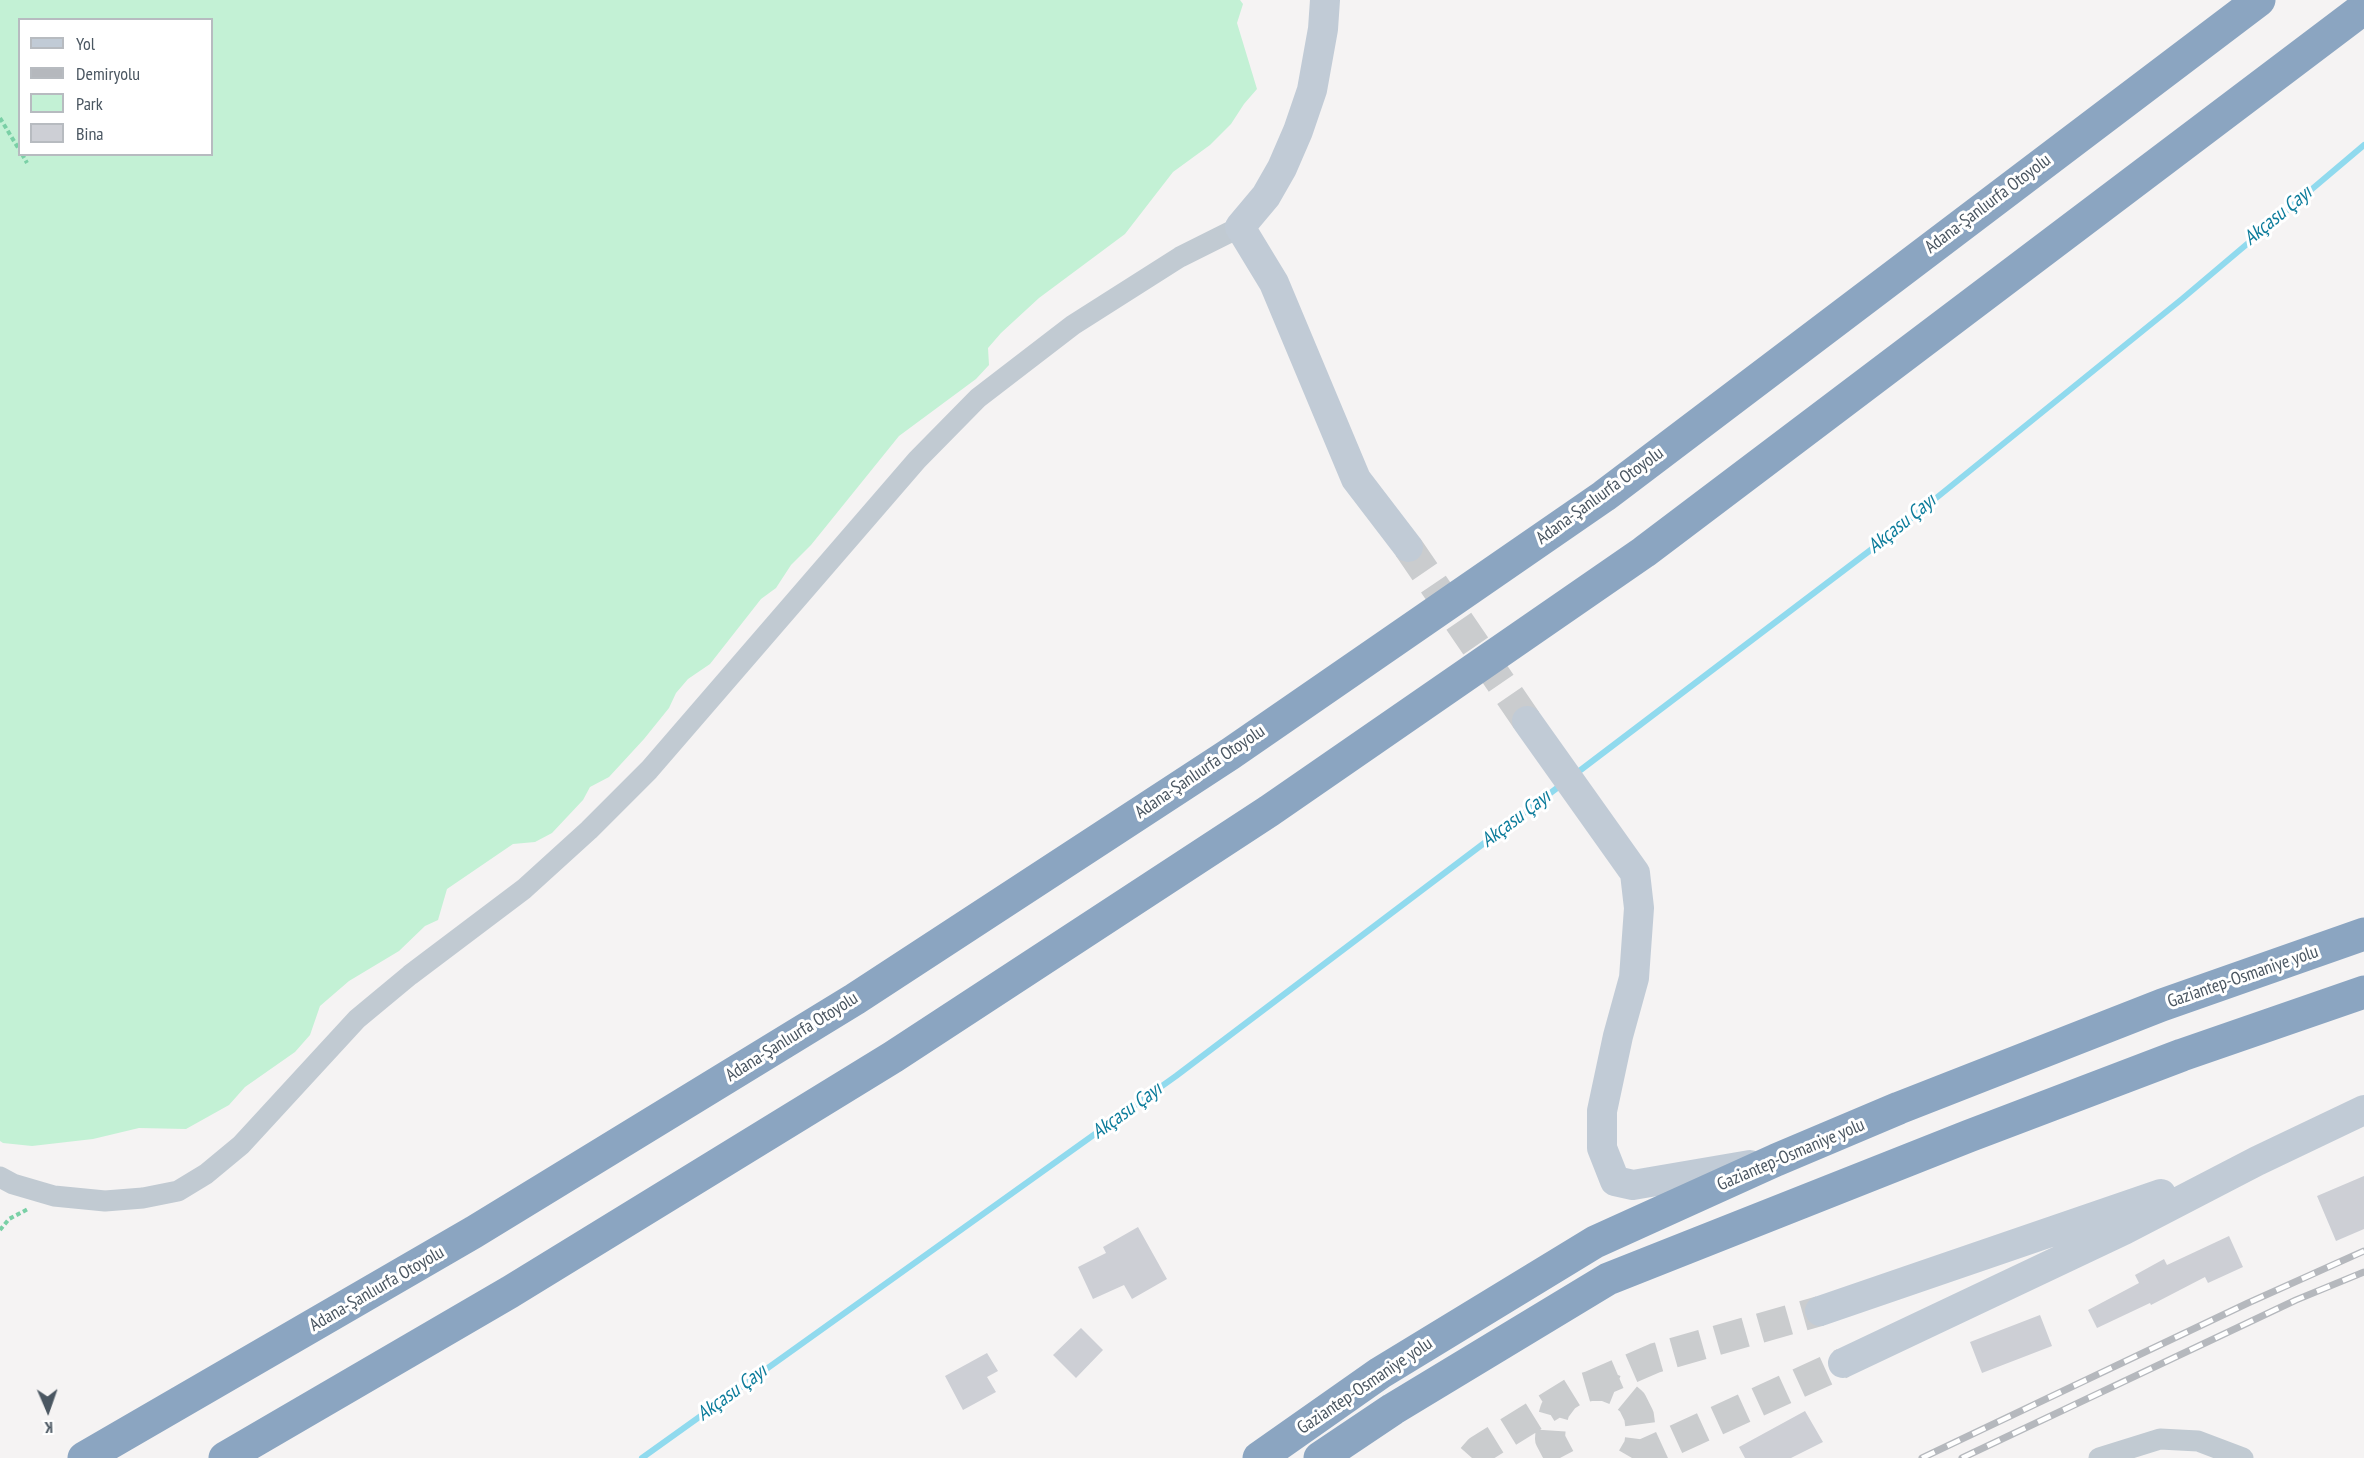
<!DOCTYPE html>
<meta charset="utf-8">
<style>
body{margin:0}
#map{position:relative;width:2364px;height:1458px;overflow:hidden;background:#f5f3f3;font-family:"PT Sans Narrow",sans-serif}
canvas{display:block}
.legend{position:absolute;left:18px;top:18px;width:195px;height:138px;box-sizing:border-box;background:#fff;border:2px solid #b7bbc0;margin:0;padding:8px 10px;list-style:none;font-size:18px;color:#4a5661}
.legend li{display:flex;align-items:center;gap:12px;height:30px}
.legend b{width:30px;border:2px solid #b7bbc0}
.north{position:absolute;left:18px;top:1380px;width:60px;height:60px;-webkit-text-stroke:4px #fff;paint-order:stroke;rotate:178deg;font-size:16px;font-weight:700;line-height:24px;text-align:center;color:#4a5661}
.north::after{content:'';display:block;margin:auto;width:21px;height:27px;background:#4a5661;clip-path:polygon(50% 0,100% 100%,50% 72%,0 100%)}
</style>
<div id="map">
<canvas width="2364" height="1458"></canvas>
<ul class="legend">
<li><b style="height:8px;background:#c1cbd6"></b>Yol</li>
<li><b style="height:8px;background:#b5b8bd"></b>Demiryolu</li>
<li><b style="height:16px;background:#c3f1d5"></b>Park</li>
<li><b style="height:16px;background:#cdcfd5"></b>Bina</li>
</ul>
<div class="north">K</div>
</div>
<script>
const context = document.querySelector('canvas').getContext('2d');
context.lineJoin = 'round';
function fillPath(path, color) { context.fillStyle = color; context.fill(path, 'evenodd'); }
const toPath = rows => new Path2D(rows.map(r => 'M' + r).join(''));
function stroke(path, color, width, dash) { context.strokeStyle = color; context.lineWidth = width; context.lineCap = dash ? 'butt' : 'round'; context.setLineDash(dash || []); context.stroke(path); }
function write(font, color, halo, rows, align = 'center') {
  context.font = font + ' "PT Sans Narrow",sans-serif'; context.lineWidth = 6; context.setLineDash([]); context.textBaseline = 'middle'; context.strokeStyle = halo; context.fillStyle = color; for (const [text, x, y, turn = 0] of rows) {
    context.save(); context.translate(x, y); context.rotate((+turn || 0) * Math.PI / 180); context.textAlign = isNaN(turn) ? turn : align; if (halo) context.strokeText(text, 0, 0); context.fillText(text, 0, 0); context.restore();
  }
}
fillPath(toPath([
 [0,0,1240,0,1243,4,1237,23,1257,89,1244,104,1231,124,1210,145,1173,172,1125,234,1039,298,1001,333,988,348,989,365,976,379,899,436,811,545,791,565,776,588,761,599,710,664,688,679,676,693,669,708,644,739,609,777,590,787,583,800,552,833,535,842,513,844,447,889,438,920,425,926,399,951,349,981,320,1006,310,1035,295,1052,245,1087,229,1105,186,1129,139,1128,93,1139,32,1146,3,1143,0,1141],
 [20,20,212,20,212,154,20,154]
]), '#c3f1d5');
stroke(toPath([
 [1574,775,1893,533,2182,299,2364,145],
 [642,1458,1176,1076,1561,785]
]), '#90daee', 6);
fillPath(toPath([
 [2364,1176,2364,1229,2336,1241,2317,1196],
 [1138,1227,1167,1279,1132,1299,1124,1285,1093,1299,1078,1267,1106,1253,1103,1247],
 [2229,1236,2243,1267,2208,1283,2205,1277,2151,1305,2150,1303,2097,1328,2088,1310,2139,1283,2135,1275,2164,1259,2167,1265],
 [2040,1315,2052,1346,1982,1373,1970,1342],
 [1081,1328,1103,1350,1076,1378,1053,1355],
 [987,1353,998,1371,987,1377,996,1392,963,1410,945,1376],
 [1805,1411,1823,1442,1791,1458,1745,1458,1739,1447]
]), '#cdcfd5');
stroke(toPath([
 [1408,547,1527,721],
 [1590,1386,1655,1358,1820,1311],
 [1472,1458,1479,1450,1576,1390,1590,1386,1605,1386,1620,1392,1632,1402,1639,1416,1641,1431,1639,1446,1632,1458],
 [1560,1458,1550,1439,1551,1424,1555,1410,1564,1398],
 [1635,1458,1843,1363]
]), '#caccce', 30, [30, 15]);
stroke(toPath([
 [0,118,20,151],
 [22,154,27,163],
 [0,1230,9,1219,28,1209]
]), '#7ad0a6', 4, [4.5, 3]);
stroke(toPath([
 [0,1177,13,1184,54,1196,105,1201,143,1198,178,1191,206,1174,241,1145,357,1019,410,975,524,889,589,830,649,770,917,460,978,398,1073,325,1180,257,1240,227],
 [2099,1458,2160,1439,2198,1441,2243,1458]
]), '#c1cad2', 21);
stroke(toPath([
 [1325,0,1323,29,1312,90,1298,131,1282,168,1266,196,1240,227,1274,283,1356,479,1408,547],
 [1527,721,1635,873,1639,908,1634,978,1618,1036,1602,1111,1602,1148,1615,1181,1633,1185,1750,1165],
 [1820,1311,2161,1194],
 [1843,1363,2124,1230,2257,1161,2364,1110]
]), '#c1cbd6', 30);
stroke(toPath([
 [84,1458,474,1232,855,999,1230,754,1604,496,2259,0],
 [225,1458,510,1292,893,1057,1269,811,1644,552,2364,8],
 [1259,1458,1380,1373,1595,1242,1776,1160,1899,1108,2162,1005,2364,934],
 [1320,1458,1393,1409,1608,1279,1969,1136,2182,1055,2364,992]
]), '#8ba5c1', 33);
const rail = toPath([
 [1922,1458,2248,1303,2364,1251],
 [1962,1458,2296,1300,2364,1272]
]);
stroke(rail, '#b5b8bd', 7);
stroke(rail, '#fff', 4.5, [14]);
write('18px', '#4a5661', '#fff', [
 ["Adana-Şanlıurfa Otoyolu",1988,204,-37],
 ["Adana-Şanlıurfa Otoyolu",1600,496,-36],
 ["Adana-Şanlıurfa Otoyolu",1200,772,-34],
 ["Gaziantep-Osmaniye yolu",2243,977,-19],
 ["Adana-Şanlıurfa Otoyolu",792,1037,-32],
 ["Gaziantep-Osmaniye yolu",1791,1155,-23],
 ["Adana-Şanlıurfa Otoyolu",377,1289,-30],
 ["Gaziantep-Osmaniye yolu",1365,1386,-34]
]);
write('italic 20px', '#0c7c9b', '#fff', [
 ["Akçasu Çayı",2278,216,-39],
 ["Akçasu Çayı",1902,524,-39],
 ["Akçasu Çayı",1516,819,-37],
 ["Akçasu Çayı",1127,1111,-36],
 ["Akçasu Çayı",732,1393,-36]
]);
</script>
